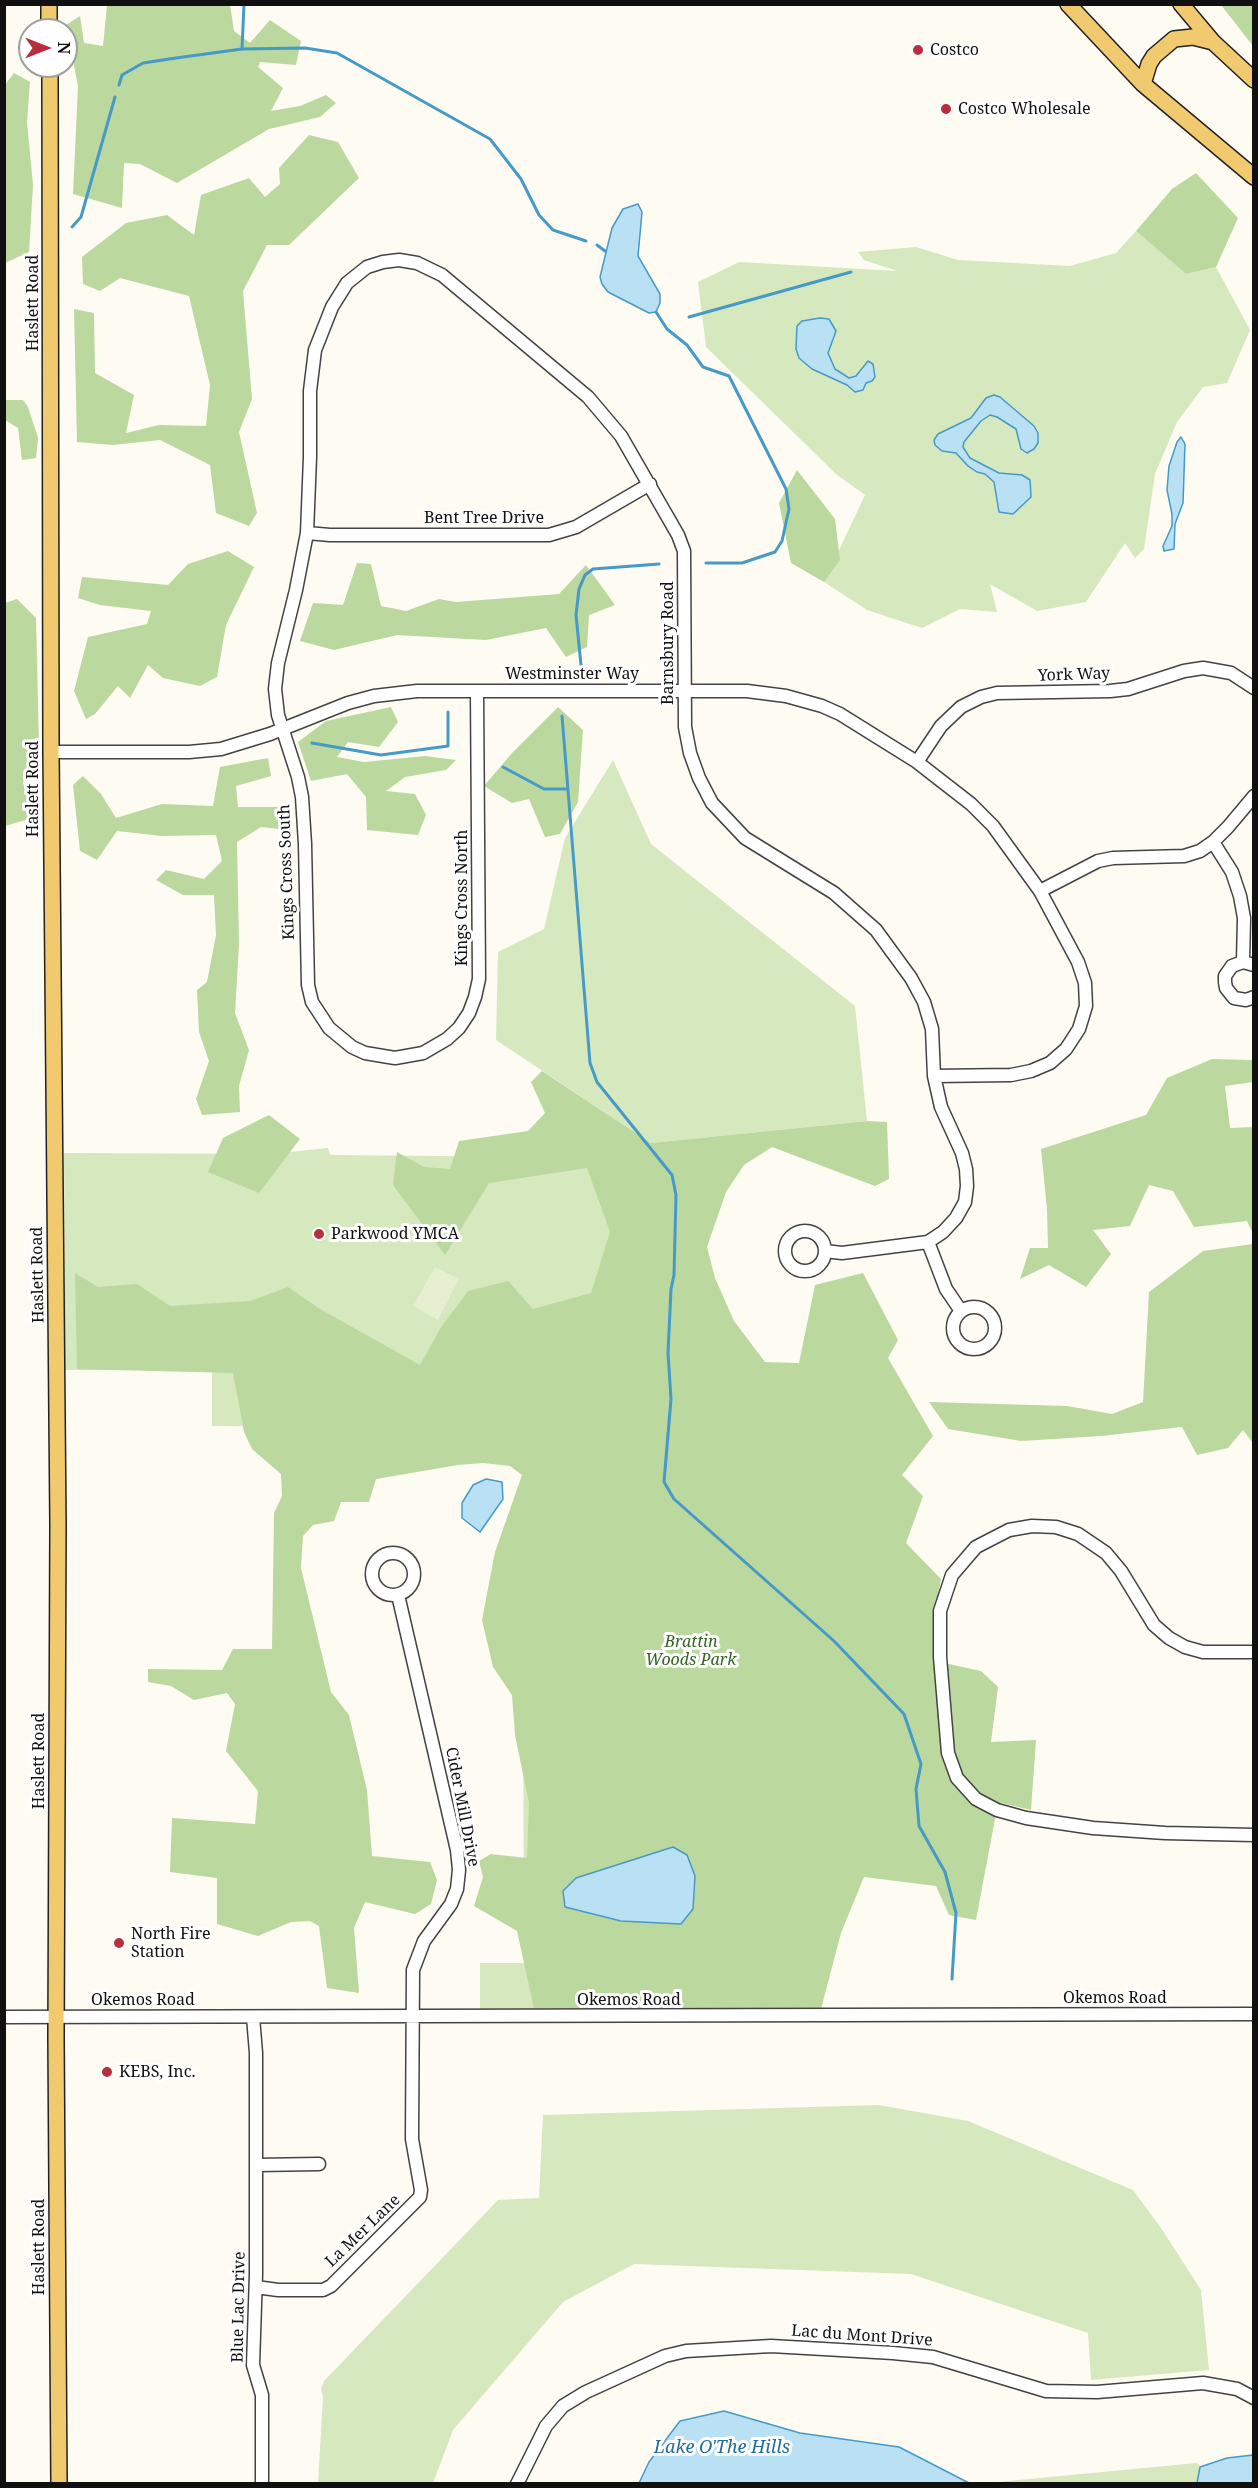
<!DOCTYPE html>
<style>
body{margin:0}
#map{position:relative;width:1258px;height:2488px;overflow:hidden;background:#fefbf3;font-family:"Noto Serif",serif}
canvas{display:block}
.frame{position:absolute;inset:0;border:6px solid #101010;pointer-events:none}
.north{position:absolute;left:18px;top:18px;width:60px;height:60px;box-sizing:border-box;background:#fff;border:2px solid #9f9f9f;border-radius:50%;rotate:90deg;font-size:16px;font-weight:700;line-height:24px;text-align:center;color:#101010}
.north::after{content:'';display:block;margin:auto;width:21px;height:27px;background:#b92e3d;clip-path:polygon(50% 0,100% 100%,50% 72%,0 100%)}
</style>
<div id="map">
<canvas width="1258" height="2488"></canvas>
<div class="frame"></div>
<div class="north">N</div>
</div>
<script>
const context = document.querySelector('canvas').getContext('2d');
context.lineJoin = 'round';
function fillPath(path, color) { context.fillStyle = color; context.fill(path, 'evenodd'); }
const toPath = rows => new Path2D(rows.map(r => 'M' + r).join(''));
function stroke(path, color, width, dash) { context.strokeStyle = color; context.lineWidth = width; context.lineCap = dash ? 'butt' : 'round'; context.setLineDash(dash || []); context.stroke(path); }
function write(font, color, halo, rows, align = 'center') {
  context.font = font + ' "Noto Serif",serif'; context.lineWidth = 6; context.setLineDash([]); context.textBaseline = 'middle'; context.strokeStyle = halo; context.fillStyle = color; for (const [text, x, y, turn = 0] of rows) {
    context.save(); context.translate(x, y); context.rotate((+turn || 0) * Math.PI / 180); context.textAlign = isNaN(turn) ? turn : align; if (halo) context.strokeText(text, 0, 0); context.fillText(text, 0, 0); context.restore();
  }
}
fillPath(toPath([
 [1136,231,1186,274,1216,267,1250,330,1227,383,1203,387,1177,422,1155,474,1144,549,1135,558,1125,543,1086,602,1037,611,990,584,997,612,960,609,922,628,867,610,824,582,865,495,836,474,706,347,698,282,739,262,897,271,864,260,858,252,916,247,958,260,1070,266,1116,253],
 [613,760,651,844,855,1006,867,1121,651,1143,496,1040,498,952,544,929,565,838],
 [328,1148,330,1155,664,1158,827,1749,821,2009,480,2009,480,1963,524,1963,522,1428,212,1426,212,1370,65,1370,64,1153,271,1154],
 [879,2105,968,2121,1133,2190,1161,2228,1201,2290,1209,2370,1091,2380,1088,2333,911,2274,634,2264,563,2302,453,2430,433,2483,318,2484,323,2397,321,2389,324,2381,498,2200,539,2198,543,2115],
 [1197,2463,1200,2467,1197,2483,987,2483]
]), '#d6e8be');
fillPath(toPath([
 [107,5,230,5,234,31,250,43,270,20,301,41,296,65,260,62,258,67,283,88,271,111,300,106,326,95,336,103,320,117,269,129,177,183,140,164,124,163,122,208,73,194,78,86,66,25,80,16,84,43,103,46],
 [1221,5,1253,5,1253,46,1232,19],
 [14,73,30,82,27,122,33,185,29,252,5,263,4,86],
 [309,135,338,142,359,178,289,245,267,245,243,291,252,399,239,432,257,513,249,526,216,513,210,465,160,440,113,445,77,442,74,309,94,313,95,373,134,395,126,433,159,425,206,426,210,385,189,296,120,278,100,291,83,284,82,257,126,223,167,215,194,235,201,195,249,178,265,197,280,184,279,168],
 [1196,173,1238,218,1216,267,1186,274,1136,231,1172,189],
 [5,400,23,400,28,407,38,438,36,458,22,460,18,428,5,420],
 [797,470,835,519,840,560,824,582,791,563,779,503],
 [228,551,254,567,226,625,217,677,200,686,163,678,148,665,130,698,118,686,95,714,86,719,74,691,88,637,147,624,151,611,100,605,78,598,82,577,168,585,188,564],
 [357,563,371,564,381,606,406,611,439,599,456,602,559,594,586,565,615,605,589,615,587,647,566,657,546,628,486,640,397,635,334,650,300,641,313,603,343,605],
 [17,599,36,618,39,746,23,783,36,817,5,826,5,603],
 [391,707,398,722,379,747,348,742,337,757,364,762,425,756,456,760,446,770,405,777,386,791,415,794,426,815,418,835,367,830,366,797,347,774,311,781,298,742,326,721],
 [558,707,583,730,578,802,560,834,545,837,529,799,512,803,484,786,512,753],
 [268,758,271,776,236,786,238,807,283,807,288,830,261,827,237,842,239,944,235,1013,249,1050,239,1086,240,1112,202,1115,196,1099,209,1061,199,1032,197,990,207,982,216,935,214,895,183,895,156,880,166,870,204,879,222,861,216,835,162,836,117,831,97,860,80,851,73,785,83,776,101,794,116,818,162,804,213,806,220,767],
 [1212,1059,1253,1060,1253,1082,1225,1086,1230,1128,1253,1127,1253,1234,1247,1221,1194,1227,1173,1191,1149,1185,1130,1226,1093,1230,1111,1254,1086,1287,1049,1265,1020,1279,1030,1248,1048,1248,1047,1209,1041,1149,1146,1115,1167,1078],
 [542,1071,651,1143,867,1121,887,1122,889,1179,875,1186,772,1147,744,1165,726,1192,707,1247,715,1278,734,1321,765,1362,799,1363,815,1285,863,1273,898,1340,888,1358,933,1436,902,1475,923,1496,906,1543,941,1579,933,1620,935,1661,981,1671,998,1687,991,1742,1036,1740,1031,1810,1001,1803,995,1819,976,1920,949,1915,936,1886,864,1877,841,1933,821,2009,534,2008,517,1931,474,1906,483,1877,479,1861,491,1854,527,1858,529,1803,515,1735,512,1695,493,1667,482,1620,495,1552,522,1475,510,1466,483,1463,458,1465,376,1479,369,1502,341,1502,334,1521,313,1525,303,1536,301,1568,331,1692,349,1715,367,1790,372,1856,430,1862,437,1880,431,1904,415,1914,365,1902,354,1928,359,1993,327,1988,319,1926,310,1921,291,1922,258,1936,217,1924,217,1878,170,1872,172,1818,255,1824,258,1791,226,1751,235,1704,227,1693,194,1700,171,1686,148,1682,148,1669,222,1670,233,1649,272,1649,274,1513,282,1496,281,1474,252,1449,244,1432,233,1373,77,1369,75,1273,98,1287,137,1284,170,1306,250,1301,288,1287,320,1309,420,1365,440,1329,468,1291,508,1281,533,1309,591,1293,610,1232,587,1168,489,1183,445,1255,393,1185,397,1152,424,1167,450,1169,459,1141,528,1131,545,1113,531,1082],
 [693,1909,681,1924,621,1921],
 [269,1115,300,1139,259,1193,208,1172,223,1138],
 [1253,1244,1253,1443,1243,1430,1228,1448,1197,1455,1182,1427,1101,1436,1021,1441,948,1429,929,1402,1067,1406,1112,1414,1143,1402,1149,1292,1203,1251]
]), '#bbd89e');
fillPath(toPath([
 [435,1267,459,1279,438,1320,413,1306]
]), '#e6efcf');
const water = toPath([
 [638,204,642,212,638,256,660,294,660,303,656,312,649,313,608,292,602,284,600,277,612,228,623,209,638,204],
 [820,318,829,319,836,331,828,353,835,369,849,378,856,376,868,361,873,364,875,377,872,381,866,383,863,390,855,392,847,385,812,369,799,358,796,349,797,326,802,321,820,318],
 [994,395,1000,397,1034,426,1038,433,1038,443,1034,449,1027,453,1021,449,1016,429,997,417,990,415,981,421,964,442,963,447,970,458,999,473,1022,475,1030,480,1031,497,1013,514,999,512,994,482,985,474,977,472,968,466,956,453,942,451,935,445,934,440,938,434,971,418,986,398,994,395],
 [1181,437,1185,444,1183,503,1175,524,1174,549,1164,551,1163,546,1172,526,1172,514,1167,490,1169,466,1177,442,1181,437],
 [486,1479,502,1482,503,1499,480,1532,462,1518,462,1503,473,1485,486,1479],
 [673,1847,687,1855,695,1876,693,1909,681,1924,621,1921,565,1907,563,1891,576,1878,673,1847],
 [724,2411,800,2433,899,2447,969,2483,639,2483,649,2462,680,2421,724,2411],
 [1253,2455,1253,2483,1197,2483,1200,2467,1227,2458,1253,2455]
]);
fillPath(water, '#bae1f3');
stroke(water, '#459ac7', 1.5);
stroke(toPath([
 [242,49,244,4],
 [119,85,122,75,143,63,176,58,242,49,305,48,337,53,490,139,521,179,539,215,553,230,586,241],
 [72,227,81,217,115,97],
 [597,245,605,251],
 [656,312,667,329,687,345,703,367,729,376,786,489,789,509,782,541,775,552,742,563,706,563],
 [689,317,851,272],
 [581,665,576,615,579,589,585,575,593,569,659,564],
 [562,716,590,1063,597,1082,672,1175,676,1195,674,1275,671,1289,668,1353,671,1399,664,1482,674,1499,834,1641,904,1714,921,1764,916,1789,919,1826,945,1872,956,1913,952,1979],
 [312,743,381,755,448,746,448,712],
 [503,767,544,789,568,789]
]), '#459ac7', 3);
const minor = toPath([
 [307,533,330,535,549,535,576,527,650,484],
 [477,691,479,979,475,997,469,1013,459,1028,447,1039,423,1053,395,1058,365,1053,352,1047,329,1028,312,1002,308,985,305,844,302,797,298,777,278,715,275,689,278,663,296,590,307,533,310,457,310,391,315,350,332,307,347,283,367,267,383,262,399,260,417,263,442,275,588,397,621,436,678,535,684,551,685,727,690,753,699,778,712,803,745,838,834,893,876,930,911,978,924,1002,932,1029,934,1076,941,1107,962,1153,966,1169,967,1186,965,1202,956,1218,943,1232,928,1242,842,1253,825,1251],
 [51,752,189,752,221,749,270,734,348,703,374,696,417,691,747,691,786,696,822,706,840,714,917,762,971,804,993,826,1040,891,1078,962,1085,983,1086,1006,1079,1029,1066,1049,1050,1063,1031,1071,1011,1075,934,1076],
 [917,762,941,726,961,707,981,697,997,693,1110,691,1128,689,1184,671,1203,668,1231,673,1254,688],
 [1213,842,1232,872,1240,896,1244,918,1243,962],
 [1040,891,1098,861,1113,858,1184,856,1200,851,1213,842,1228,827,1254,796],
 [1254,965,1243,962,1232,966,1225,976,1225,982,1226,988,1234,998,1246,1000,1254,997],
 '785 1251a20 20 0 1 1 40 0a20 20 0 1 1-40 0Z',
 [928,1242,946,1289,961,1311],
 '953 1328a21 21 0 1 1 42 0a21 21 0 1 1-42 0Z',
 '372 1574a21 21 0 1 1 42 0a21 21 0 1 1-42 0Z',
 [1254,1652,1203,1652,1185,1647,1169,1638,1154,1625,1121,1571,1106,1553,1078,1534,1056,1527,1032,1526,1009,1530,976,1547,952,1575,940,1611,940,1657,948,1753,957,1778,976,1799,997,1810,1026,1818,1093,1828,1165,1833,1254,1835],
 [4,2017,1254,2014],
 [253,2017,256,2053,256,2274,253,2365,262,2395,262,2484],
 [256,2165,319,2164],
 [256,2287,278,2290,323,2290,331,2286,420,2197,421,2190,412,2139,413,1970,424,1941,451,1904,457,1889,459,1870,457,1850,398,1595],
 [517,2484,546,2426,563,2406,586,2392,665,2356,686,2351,771,2346,893,2353,933,2357,1046,2391,1097,2392,1203,2383,1237,2389,1254,2398]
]);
const major = toPath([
 [49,4,49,30],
 [1068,4,1143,84,1254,177],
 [1181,4,1213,42,1254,80],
 [50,66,51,752,58,1525,56,2038,59,2484],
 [1143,84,1149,64,1154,56,1174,39,1193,37,1213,42]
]);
stroke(minor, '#434343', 15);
stroke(major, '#212121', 18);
stroke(minor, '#fff', 12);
stroke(major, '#f1ca70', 15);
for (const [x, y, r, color] of [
 [918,50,6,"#b92e3d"],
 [946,109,6,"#b92e3d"],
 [319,1234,6,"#b92e3d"],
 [119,1943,6,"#b92e3d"],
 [107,2072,6,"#b92e3d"]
]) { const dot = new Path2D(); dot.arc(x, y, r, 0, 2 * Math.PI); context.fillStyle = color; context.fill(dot); stroke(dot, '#fff', 2); }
write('16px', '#101010', '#fff', [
 ["Costco",930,50],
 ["Costco Wholesale",958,109],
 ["Parkwood YMCA",331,1234],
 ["North Fire",131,1934],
 ["Station",131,1952],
 ["KEBS, Inc.",119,2072]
], 'left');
write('16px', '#101010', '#fff', [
 ["Haslett Road",33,303,-90],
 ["Bent Tree Drive",484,518],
 ["Barnsbury Road",668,643,-90],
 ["Westminster Way",572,674],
 ["York Way",1074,675,-2],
 ["Haslett Road",33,789,-90],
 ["Kings Cross South",287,872,-92],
 ["Kings Cross North",462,898,-90],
 ["Haslett Road",38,1275,-91],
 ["Haslett Road",39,1761,-90],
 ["Cider Mill Drive",462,1807,79],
 ["Okemos Road",1115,1998],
 ["Okemos Road",143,2000],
 ["Okemos Road",629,2000],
 ["La Mer Lane",363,2231,-44],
 ["Haslett Road",39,2247,-90],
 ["Blue Lac Drive",239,2307,-89],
 ["Lac du Mont Drive",862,2336,4]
]);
write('italic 16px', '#346523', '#fff', [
 ["Brattin",691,1642],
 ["Woods Park",691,1660]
]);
write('italic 18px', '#1e6c9c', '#fff', [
 ["Lake O'The Hills",722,2448]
]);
</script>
